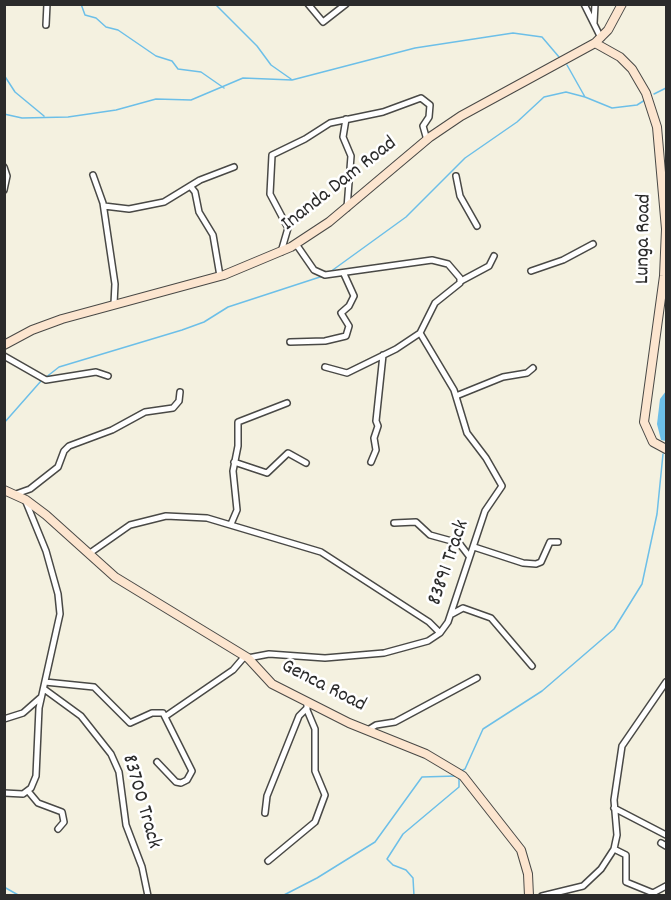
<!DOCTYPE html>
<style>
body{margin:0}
#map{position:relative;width:671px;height:900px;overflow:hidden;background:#f4f1e0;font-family:Dekko,sans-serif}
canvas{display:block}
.frame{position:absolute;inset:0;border:6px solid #2b2b2b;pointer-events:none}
</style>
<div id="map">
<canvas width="671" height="900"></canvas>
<div class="frame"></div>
</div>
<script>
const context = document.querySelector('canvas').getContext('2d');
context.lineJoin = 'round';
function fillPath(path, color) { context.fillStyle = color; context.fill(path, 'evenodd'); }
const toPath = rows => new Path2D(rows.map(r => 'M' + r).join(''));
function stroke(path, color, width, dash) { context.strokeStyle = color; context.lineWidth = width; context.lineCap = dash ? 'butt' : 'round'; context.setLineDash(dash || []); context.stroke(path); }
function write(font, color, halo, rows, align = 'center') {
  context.font = font + ' Dekko,sans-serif'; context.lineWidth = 5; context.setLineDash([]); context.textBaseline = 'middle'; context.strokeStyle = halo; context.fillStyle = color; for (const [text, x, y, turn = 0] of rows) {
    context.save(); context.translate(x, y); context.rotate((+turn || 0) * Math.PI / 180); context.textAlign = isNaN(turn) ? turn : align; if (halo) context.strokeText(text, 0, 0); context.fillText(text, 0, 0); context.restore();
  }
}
fillPath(toPath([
 [666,391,666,441,661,440,657,424,660,399]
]), '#6cbfe8');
stroke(toPath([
 [81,4,85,15,96,18,106,27,118,30,156,56,172,61,178,69,201,72,224,88],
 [215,4,257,46,271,65,291,79],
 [567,65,585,97,612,108,637,105,645,100],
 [4,75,15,92,44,116],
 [654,94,666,88],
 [4,114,22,118,68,117,116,110,156,99,191,100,243,78,292,80,415,48,513,33,542,37,559,57],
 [330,272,406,217,465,158,517,122,544,97,566,92,585,97],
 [45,378,59,367,182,330,204,322,228,307,323,276],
 [4,423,41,381],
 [461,771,465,769,483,729,542,691,614,629,642,584,657,514,663,454],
 [4,887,20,896],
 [282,896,317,878,375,842,422,777,456,776],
 [414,896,413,878,406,870,393,865,387,859,403,834,459,787,459,778]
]), '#6cbfe8', 1.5);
const street = toPath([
 [308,4,323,22,346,4],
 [584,4,601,38],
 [594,23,595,4],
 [46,25,47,4],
 [346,119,343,137,351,156,347,208],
 [4,167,7,176,4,190],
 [93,175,103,203,115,284,114,304],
 [456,176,460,196,477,226],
 [191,187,195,192,199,212,213,235,220,276],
 [104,206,129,209,164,202,200,180,234,167],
 [296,244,314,270,325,275,432,260,448,264,460,278,460,283,435,303,420,333,396,349,347,373,325,367],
 [281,252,288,228,270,194,272,155,305,139,330,123,383,112,421,98,430,105,429,117,423,126,427,140],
 [531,271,563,260,593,244],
 [461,281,489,266,494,256],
 [290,342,325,341,346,336,349,326,341,313,349,306,354,296,344,274],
 [4,356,46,380,96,372,108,376],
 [456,396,503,377,527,373,533,368],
 [234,462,267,473,288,453,306,463],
 [371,462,376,450,374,438,378,426,376,421,383,355],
 [16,494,30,489,58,467,64,451,69,446,112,430,145,412,173,408,179,401,180,392],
 [394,523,416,522,430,535,459,543,469,556],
 [231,524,237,510,233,471,238,446,238,422,287,403],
 [474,547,523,563,536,564,541,562,550,542,558,542],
 [90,553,130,525,166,516,207,518,321,552,429,622,440,633],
 [452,614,463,608,491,618,532,666],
 [248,658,269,654,325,658,384,653,428,641,440,633,448,622,485,511,502,486,486,458,467,433,454,390,420,333],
 [45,682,94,687,130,723,152,713,163,713,192,771,187,780,181,783,176,782,157,762],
 [44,689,81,716,111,754,119,772,126,825,142,867,148,896],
 [166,716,233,670,245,656],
 [4,719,23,713,40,698],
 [368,730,376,725,395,722,477,678],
 [28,791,38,803,62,812,64,822,58,829],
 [4,793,23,794,31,788,36,776,39,708,60,614,58,594,46,551,26,502],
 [614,808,666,835],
 [265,813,267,796,299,716,307,708],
 [661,843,666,846],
 [614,849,626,855,626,882,653,893,666,886],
 [268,861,315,822,325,795,315,771,315,729,307,710,307,703],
 [542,896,583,886,601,869,614,849,617,835,614,800,622,746,666,682]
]);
const secondary = toPath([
 [595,43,620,57,632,69,646,93,657,127,666,229,664,276,644,422,653,442,666,449],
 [4,345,32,330,62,319,224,275,291,247,329,222,430,137,461,116,595,43,608,30,622,4],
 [4,490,26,500,46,515,115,577,248,658,272,684,349,723,426,754,463,776,521,850,528,874,529,896]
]);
stroke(street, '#494946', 8);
stroke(secondary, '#494946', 10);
stroke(street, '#fff', 5);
stroke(secondary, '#fce5cf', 8);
write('21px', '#2b2b2b', '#fff', [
 ["Inanda Dam Road",340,185,-38],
 ["Lunga Road",645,239,-89],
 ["83891 Track",450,563,-71],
 ["Genca Road",323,687,27],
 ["83700 Track",140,802,74]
]);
</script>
